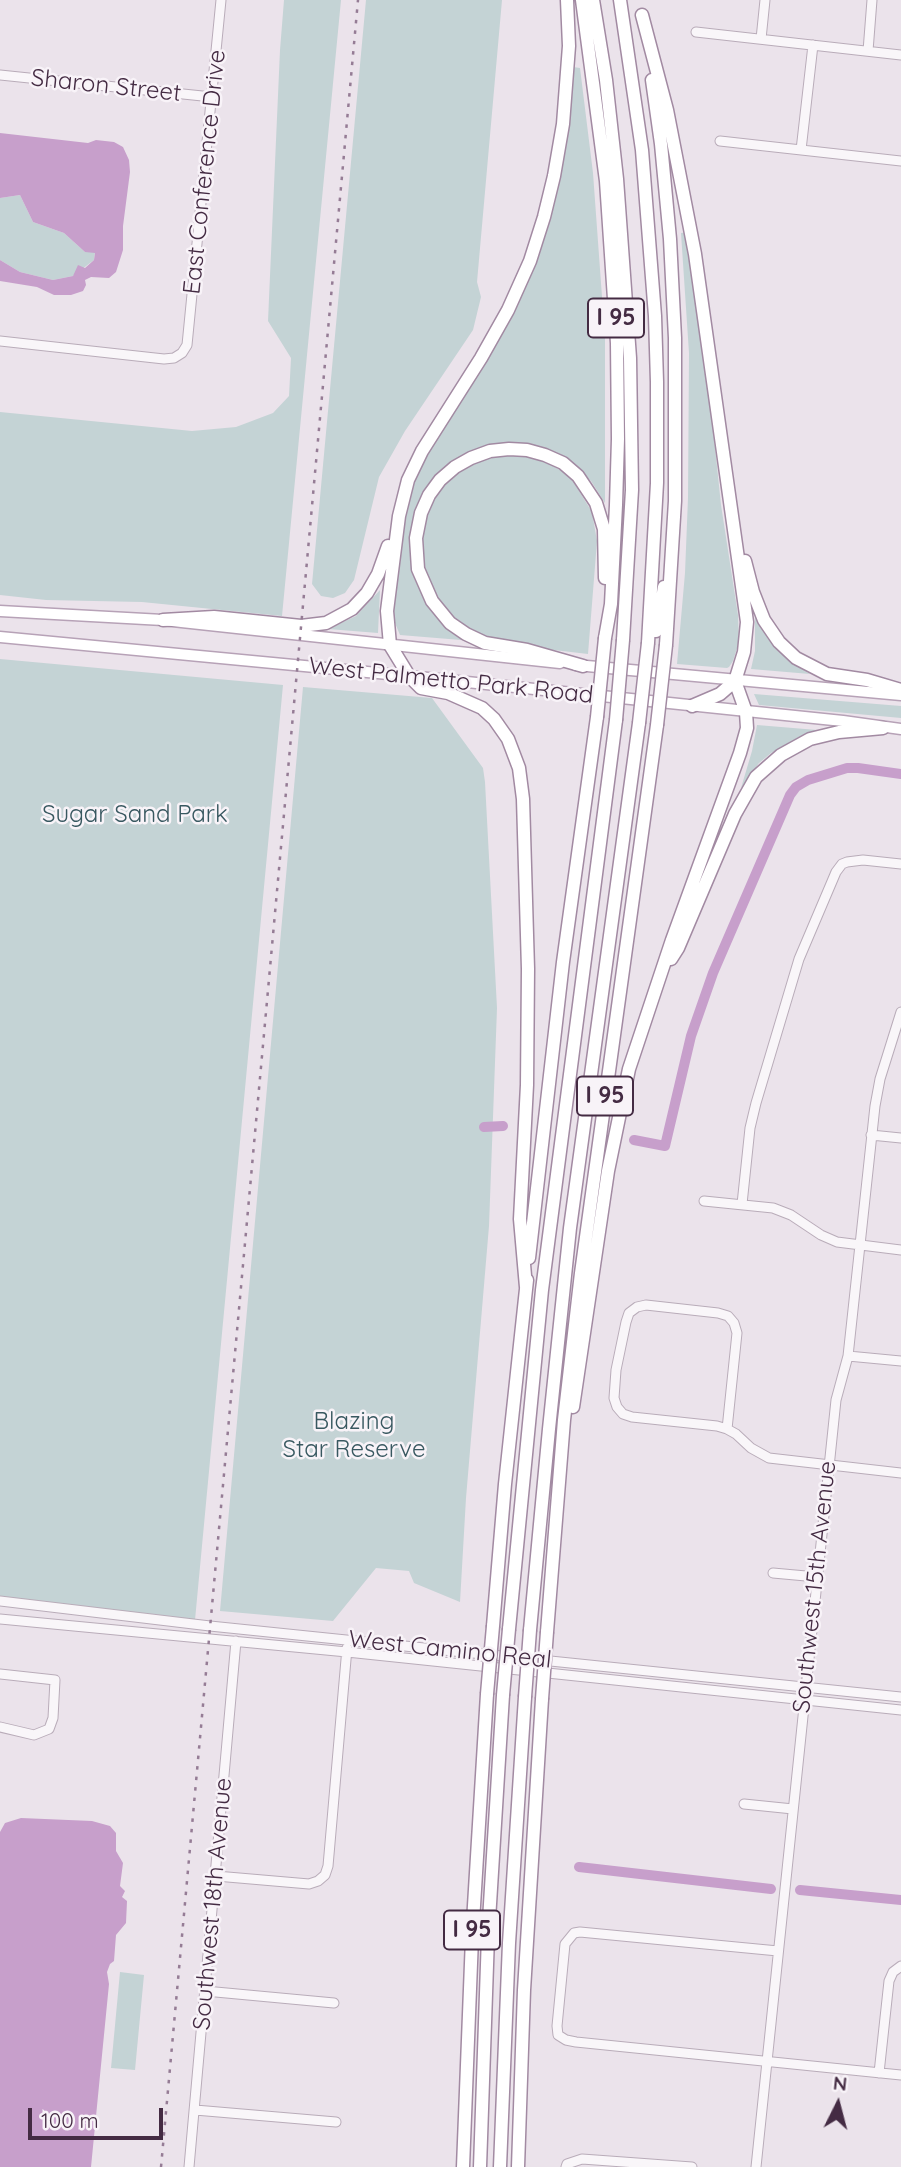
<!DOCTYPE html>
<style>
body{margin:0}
#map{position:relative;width:901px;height:2167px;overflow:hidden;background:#ebe3eb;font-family:Quicksand,sans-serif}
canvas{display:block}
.north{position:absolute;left:803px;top:2069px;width:70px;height:70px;-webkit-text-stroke:5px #f8f3f8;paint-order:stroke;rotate:6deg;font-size:19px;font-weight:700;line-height:28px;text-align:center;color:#442b43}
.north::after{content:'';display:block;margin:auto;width:24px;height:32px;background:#442b43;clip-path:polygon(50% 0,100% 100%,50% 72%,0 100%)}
.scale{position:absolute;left:28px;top:2108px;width:135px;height:32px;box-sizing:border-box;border:4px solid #442b43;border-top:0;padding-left:9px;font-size:21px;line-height:24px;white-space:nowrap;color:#442b43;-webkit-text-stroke:5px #f8f3f8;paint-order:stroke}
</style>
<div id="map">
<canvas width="901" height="2167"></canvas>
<div class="north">N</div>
<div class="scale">100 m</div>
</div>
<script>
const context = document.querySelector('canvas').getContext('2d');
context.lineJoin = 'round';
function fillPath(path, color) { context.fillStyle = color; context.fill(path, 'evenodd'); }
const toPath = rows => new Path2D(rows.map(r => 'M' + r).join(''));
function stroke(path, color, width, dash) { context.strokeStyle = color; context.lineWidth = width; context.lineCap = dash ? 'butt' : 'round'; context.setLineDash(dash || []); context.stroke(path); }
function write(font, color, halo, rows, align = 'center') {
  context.font = font + ' Quicksand,sans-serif'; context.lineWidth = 5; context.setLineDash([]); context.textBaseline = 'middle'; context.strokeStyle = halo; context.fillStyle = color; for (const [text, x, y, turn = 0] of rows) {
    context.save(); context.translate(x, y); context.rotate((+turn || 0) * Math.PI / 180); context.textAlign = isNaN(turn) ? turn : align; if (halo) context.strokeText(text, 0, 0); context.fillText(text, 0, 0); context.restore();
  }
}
fillPath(toPath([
 [284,0,341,0,282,616,142,602,46,600,0,595,0,412,192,431,236,427,273,413,289,396,291,358,268,321,280,50],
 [366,0,502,0,477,282,481,297,473,330,405,431,379,477,354,580,345,593,333,598,321,596,312,584],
 [573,67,580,68,593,173,605,338,605,503,591,481,568,461,512,444,435,480,412,562,415,580,424,599,444,627,461,637,461,640,400,635,395,623,393,607,404,516,410,491,428,453,506,325,529,276,550,220,561,174,571,100],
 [20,195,33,222,64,233,85,252,95,252,94,260,73,276,53,280,20,272,0,260,0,198],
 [688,232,707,370,721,505,738,615,739,642,733,661,729,667,727,668,677,664,685,573,688,498,689,353,681,233],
 [507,455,528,457,541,460,564,472,571,478,592,512,597,541,588,654,511,645,485,638,457,623,438,604,424,572,421,555,422,529,435,496,454,474,477,461],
 [380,590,378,633,328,629,356,616],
 [755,615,768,639,779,651,790,662,810,674,751,669,755,651],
 [0,659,283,685,195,1620,0,1598],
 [303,687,432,698,483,768,485,782,497,1008,489,1226,466,1498,460,1602,414,1583,409,1571,376,1568,333,1621,220,1611],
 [754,694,901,706,901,718,759,705],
 [757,725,817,730,797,738,771,753,759,763,741,788,752,751],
 [120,1972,144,1975,135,2070,111,2068]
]), '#c4d3d5');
fillPath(toPath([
 [0,133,88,143,96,140,114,142,123,147,129,160,130,172,123,226,123,250,116,272,109,278,91,277,85,280,86,285,83,291,71,295,54,295,37,287,0,281,0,260,20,272,53,280,73,276,78,265,85,268,94,260,95,253,85,252,64,233,33,222,20,195,0,198],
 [21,1818,92,1821,110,1826,116,1833,116,1851,123,1863,120,1886,125,1891,122,1897,127,1901,126,1923,116,1935,114,1961,110,1964,107,1972,109,1984,91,2167,0,2167,0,1832,5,1823]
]), '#c79fcb');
stroke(toPath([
 [484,1127,503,1126],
 [634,1140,665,1146,691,1036,713,973,790,795,796,787,808,780,847,768,858,768,901,774],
 [579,1867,771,1889],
 [800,1890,901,1900]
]), '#c79fcb', 10);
const minor = toPath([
 [696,32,901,55],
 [761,39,765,0],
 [868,51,872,0],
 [0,75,212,97],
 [720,141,901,161],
 [801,150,813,45],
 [0,341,164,359,174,358,182,353,187,345,221,0],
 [871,1135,901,1138],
 [704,1201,773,1208,791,1215,821,1235,837,1242,901,1250],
 [742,1204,750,1128,756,1103,799,959,836,872,842,864,847,862,863,860,901,864],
 [646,1305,718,1313,728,1316,734,1323,737,1333,727,1429,717,1426,632,1417,623,1414,617,1407,614,1398,616,1370,626,1322,629,1313,637,1307,646,1305],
 [848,1356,901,1361],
 [727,1429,736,1434,751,1448,769,1458,901,1473],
 [773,1573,817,1577],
 [0,1601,210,1626,901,1697],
 [0,1619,347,1652,901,1710],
 [0,1674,55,1680,53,1718,49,1729,34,1735,0,1727],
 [744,1804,793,1809],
 [216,1876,309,1884,318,1881,325,1875,328,1866,347,1648],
 [778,1951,580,1932,574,1933,565,1944,557,2026,558,2035,566,2040,576,2042,901,2075],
 [205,1991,334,2003],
 [879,2073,889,1981,893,1972,901,1966],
 [195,2110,336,2122],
 [189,2167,236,1641],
 [566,2167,567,2164,582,2159,692,2167],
 [756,2167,836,1400,848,1356,875,1106,880,1079,901,1012]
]);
const major = toPath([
 [0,611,163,620,560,663],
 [0,637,409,676,843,721,901,729],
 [576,665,901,695]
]);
const highway = toPath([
 [582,0,606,181,617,343,618,439,616,505,611,604,605,638],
 [593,0,606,80,617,179,630,358,632,490,623,640],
 [620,0,642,150,655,316,657,382,657,483,648,643],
 [642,15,667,110,695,254,747,622,744,652,735,681,720,694,692,706],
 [652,80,661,144,670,239,675,338,675,501,666,645],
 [745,561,753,592,764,620,779,642,796,658,827,674,867,680,901,690],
 [163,620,214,617,301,626,326,623,352,609,367,593,378,574,388,546],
 [656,631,664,587],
 [583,666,527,650,485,643,466,634,450,623,432,601,418,569,416,538,421,513,429,495,440,480,455,467,471,458,490,451,509,449,527,450,545,455,563,463,578,476,596,503,604,529,605,578],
 [671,959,678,948,735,814,756,777,781,755,810,739,839,732,883,728],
 [529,1258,563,962,597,717],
 [526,1287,520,1219,527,1085,528,969,523,799,519,768,508,739,494,719,482,708,448,693,421,688,409,676,390,645,387,611,399,516,408,480,422,451,481,358,508,310,530,261,544,217,554,176,563,124,569,46,567,0],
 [573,1407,608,1171,629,1069,672,940,740,753,747,728,746,712,735,681],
 [493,1626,505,1484,527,1280],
 [509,1629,542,1290,616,720],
 [530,1630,549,1429,570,1228,639,723],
 [547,1632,564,1420,581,1273,657,725],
 [463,2167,472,1938,487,1694],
 [480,2167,488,1936,503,1695],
 [500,2167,509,1943,525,1697],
 [518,2167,524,1990,542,1699]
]);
stroke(minor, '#b9acb9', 11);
stroke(major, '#b7a2b7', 13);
stroke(highway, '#a28aa2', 15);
stroke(minor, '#f9f6f9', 9);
stroke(major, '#fff', 10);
stroke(highway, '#fff', 12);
stroke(toPath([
 [161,2167,358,0]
]), '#957c95', 2.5, [3.5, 7]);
const highwayBridge = toPath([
 [597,717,605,638],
 [616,720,623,640],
 [639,723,648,643],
 [657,725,666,645],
 [487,1694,493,1626],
 [503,1695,509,1629],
 [525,1697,530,1630],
 [542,1699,547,1632]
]);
stroke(highwayBridge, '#a28aa2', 15, []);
stroke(highwayBridge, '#fff', 12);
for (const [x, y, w] of [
 [616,318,56],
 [605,1096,56],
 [472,1930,56]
]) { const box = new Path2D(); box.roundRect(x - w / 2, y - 19.5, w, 39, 5); context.fillStyle = '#f8f3f8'; context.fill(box); stroke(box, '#442b43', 2); }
write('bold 23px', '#442b43', null, [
 ["I 95",616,318],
 ["I 95",605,1096],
 ["I 95",472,1930]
]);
write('24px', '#442b43', '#f8f3f8', [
 ["Sharon Street",106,86,6],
 ["East Conference Drive",205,172,-84],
 ["West Palmetto Park Road",451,681,6],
 ["Southwest 15th Avenue",815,1587,-84],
 ["West Camino Real",450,1650,6],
 ["Southwest 18th Avenue",213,1904,-85]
]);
write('24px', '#385860', '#f8f3f8', [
 ["Sugar Sand Park",135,815],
 ["Blazing",354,1422],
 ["Star Reserve",354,1450]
]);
</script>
